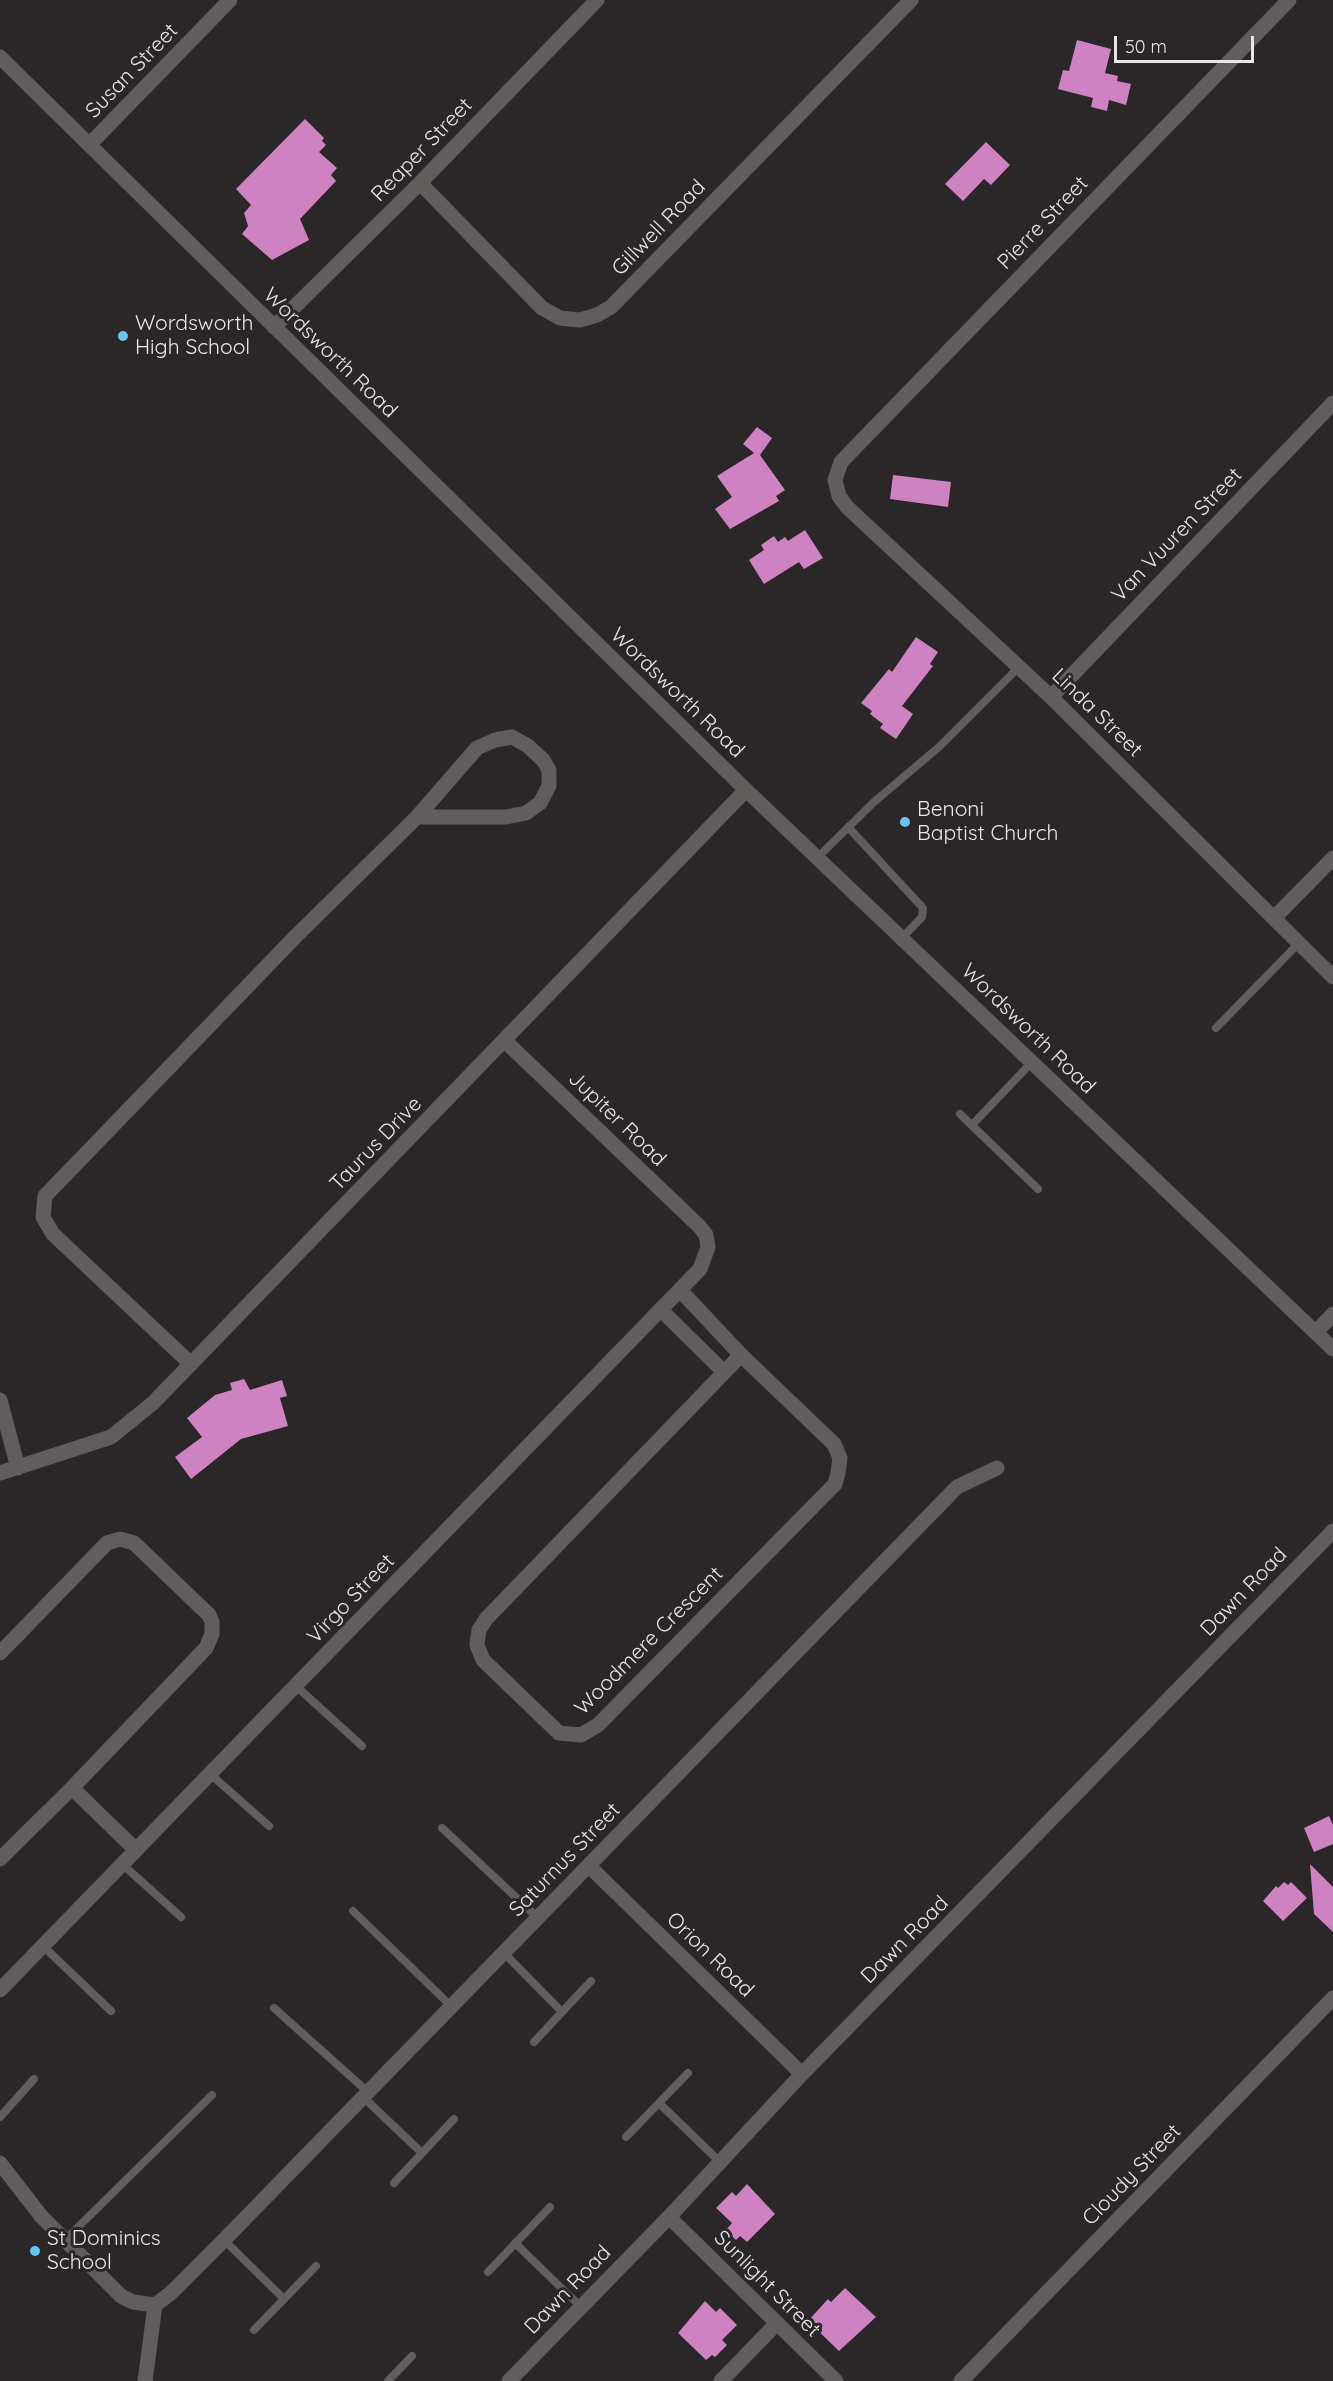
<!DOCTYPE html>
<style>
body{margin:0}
#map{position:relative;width:1333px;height:2381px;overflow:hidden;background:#2b2628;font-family:Quicksand,sans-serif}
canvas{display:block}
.scale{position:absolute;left:1114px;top:36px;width:140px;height:27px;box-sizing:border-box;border:3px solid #e9e6e7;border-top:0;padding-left:8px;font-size:18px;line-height:21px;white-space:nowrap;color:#e9e6e7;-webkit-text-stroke:4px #2b2628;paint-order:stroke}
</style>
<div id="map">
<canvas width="1333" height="2381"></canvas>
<div class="scale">50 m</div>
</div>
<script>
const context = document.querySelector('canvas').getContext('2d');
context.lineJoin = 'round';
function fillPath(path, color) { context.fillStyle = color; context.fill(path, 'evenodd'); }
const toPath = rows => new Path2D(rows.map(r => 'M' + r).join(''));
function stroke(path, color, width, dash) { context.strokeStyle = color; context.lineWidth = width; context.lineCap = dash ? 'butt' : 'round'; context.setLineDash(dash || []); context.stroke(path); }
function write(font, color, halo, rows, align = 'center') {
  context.font = font + ' Quicksand,sans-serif'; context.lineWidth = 6; context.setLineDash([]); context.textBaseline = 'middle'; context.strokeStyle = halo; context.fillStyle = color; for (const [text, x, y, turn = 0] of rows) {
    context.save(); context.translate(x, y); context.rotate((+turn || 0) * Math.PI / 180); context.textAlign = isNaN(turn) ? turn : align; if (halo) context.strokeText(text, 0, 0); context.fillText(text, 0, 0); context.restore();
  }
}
fillPath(toPath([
 [1077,40,1111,49,1105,73,1118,76,1117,81,1131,84,1126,105,1109,100,1107,111,1091,107,1093,98,1058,89,1063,70,1069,71],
 [305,119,324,138,322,141,326,145,319,152,337,168,331,175,336,181,300,219,309,240,272,260,242,234,248,226,244,213,251,205,236,189],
 [986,142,1010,165,991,185,984,179,963,201,945,184],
 [757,427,772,438,760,455,785,490,776,496,779,501,730,529,715,509,732,497,717,476,754,453,743,444],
 [893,475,951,482,948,507,890,499],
 [805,530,823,558,804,569,799,562,764,584,749,560,764,550,761,545,774,536,778,542,785,537,788,541],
 [916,637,938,652,930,664,933,666,902,706,913,714,896,739,880,728,883,724,870,714,872,711,861,703,889,669,892,672],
 [244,1379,250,1390,282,1380,287,1396,280,1398,288,1426,241,1439,191,1479,175,1457,202,1437,187,1418,215,1395,232,1390,230,1383],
 [1329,1816,1333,1825,1333,1844,1314,1852,1304,1828],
 [1310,1864,1333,1887,1333,1932,1314,1914],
 [1284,1882,1288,1885,1291,1882,1307,1898,1283,1921,1263,1901,1276,1886,1278,1888],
 [747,2184,775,2214,747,2242,740,2236,736,2240,726,2230,732,2223,716,2208,732,2192,736,2196],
 [845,2288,876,2317,839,2351,808,2321,828,2299,831,2302],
 [705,2301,716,2312,720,2308,737,2325,722,2340,727,2345,715,2357,712,2355,706,2360,678,2333]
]), '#ce82c1');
stroke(toPath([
 [848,827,923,908,922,917,902,938],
 [817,858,874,802,939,747,1019,667],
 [1216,1028,1298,944],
 [960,1114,1038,1189],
 [972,1125,1032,1062],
 [296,1686,362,1746],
 [209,1773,269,1826],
 [442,1828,537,1917],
 [122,1864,181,1917],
 [353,1911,451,2006],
 [43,1946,111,2011],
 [504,1953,562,2012],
 [274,2008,368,2092],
 [534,2042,591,1981],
 [363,2097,422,2153],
 [659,2103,720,2162],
 [0,2117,34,2079],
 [626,2137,688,2073],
 [394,2183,454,2119],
 [65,2240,212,2095],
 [224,2240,283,2298],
 [515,2243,581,2307],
 [488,2272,550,2207],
 [254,2330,316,2266],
 [388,2381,412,2356]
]), '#605d5d', 8);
stroke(toPath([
 [1289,0,841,462,835,480,839,496,847,507,1051,697,1333,977],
 [0,57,746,790,1333,1349],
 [90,144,230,0],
 [420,183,542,308,560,318,569,319,580,320,597,315,611,307,911,0],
 [274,327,420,183,597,0],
 [1051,697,1333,403],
 [1274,918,1333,858],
 [680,1290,741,1355,834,1444,840,1458,838,1473,835,1484,598,1725,581,1735,559,1733,483,1660,477,1645,479,1630,486,1619,741,1355],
 [661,1310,724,1372],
 [1316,1332,1333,1314],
 [191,1364,53,1234,43,1217,45,1196,296,936,417,817,477,748,495,740,512,737,528,746,543,760,549,770,549,786,540,803,526,813,506,817,417,817],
 [0,1400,18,1468],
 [0,1473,111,1437,153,1403,746,790],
 [0,1653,107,1543,120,1539,134,1543,209,1615,212,1622,212,1634,206,1648,72,1788,0,1859],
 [72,1788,136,1850],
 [589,1866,802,2074],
 [0,1990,700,1269,708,1247,706,1235,700,1227,505,1041],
 [0,2163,41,2216,121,2296,133,2302,155,2305,171,2293,224,2240,957,1487,997,1468],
 [669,2217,836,2381],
 [145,2381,155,2305],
 [509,2381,669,2217,802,2074,1333,1531],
 [721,2381,777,2323],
 [961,2381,1333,1998]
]), '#605d5d', 15);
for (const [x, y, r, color] of [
 [123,336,6,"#6bc3f2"],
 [905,822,6,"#6bc3f2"],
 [35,2251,6,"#6bc3f2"]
]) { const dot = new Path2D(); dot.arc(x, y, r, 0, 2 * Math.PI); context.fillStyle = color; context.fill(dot); stroke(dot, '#2b2628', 2); }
write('21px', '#e9e6e7', '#2b2628', [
 ["Susan Street",132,71,-46],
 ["Reaper Street",422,150,-46],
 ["Pierre Street",1043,223,-46],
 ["Gillwell Road",659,228,-46],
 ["Wordsworth Road",330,353,44],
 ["Van Vuuren Street",1177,535,-46],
 ["Wordsworth Road",677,693,44],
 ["Linda Street",1097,713,44],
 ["Wordsworth Road",1028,1029,44],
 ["Jupiter Road",617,1119,44],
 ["Taurus Drive",376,1144,-46],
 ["Dawn Road",1244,1592,-46],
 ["Virgo Street",351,1599,-46],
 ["Woodmere Crescent",649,1641,-45],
 ["Saturnus Street",565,1860,-46],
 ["Dawn Road",905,1940,-45],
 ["Orion Road",710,1955,44],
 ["Cloudy Street",1132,2175,-46],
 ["Sunlight Street",767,2284,45],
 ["Dawn Road",568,2290,-46]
]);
write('21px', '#e9e6e7', '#2b2628', [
 ["Wordsworth",135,324],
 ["High School",135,348],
 ["Benoni",917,810],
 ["Baptist Church",917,834],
 ["St Dominics",47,2239],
 ["School",47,2263]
], 'left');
</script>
